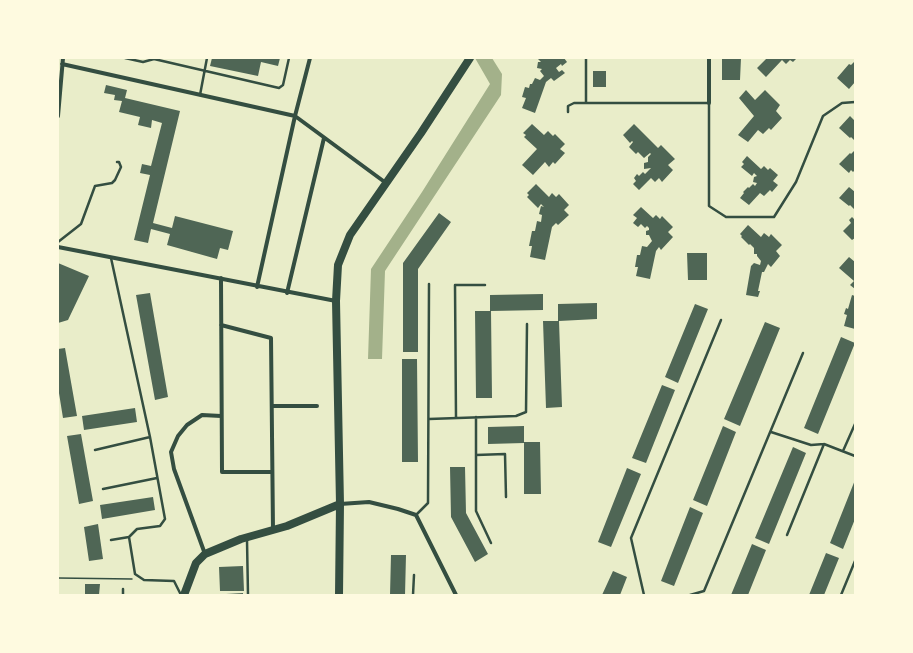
<!DOCTYPE html>
<style>
body{margin:0}
#map{position:relative;width:913px;height:653px;overflow:hidden;background:#e9edc9;font-family:"Open Sans",sans-serif}
canvas{display:block}
.frame{position:absolute;inset:0;border:59px solid #fefae0;pointer-events:none}
</style>
<div id="map">
<canvas width="913" height="653"></canvas>
<div class="frame"></div>
</div>
<script>
const context = document.querySelector('canvas').getContext('2d');
context.lineJoin = 'round';
function fillPath(path, color) { context.fillStyle = color; context.fill(path, 'evenodd'); }
const toPath = rows => new Path2D(rows.map(r => 'M' + r).join(''));
function stroke(path, color, width, dash) { context.strokeStyle = color; context.lineWidth = width; context.lineCap = dash ? 'butt' : 'round'; context.setLineDash(dash || []); context.stroke(path); }
fillPath(toPath([
 [475,58,492,58,502,74,501,95,385,271,382,359,368,359,371,269,422,192,490,84]
]), '#a3b18a');
fillPath(toPath([
 [212,58,280,58,278,66,261,62,258,76,210,66],
 [537,58,564,58,567,62,562,66,561,64,556,68,559,72,562,70,565,73,554,81,551,78,546,82,535,113,522,108,526,98,522,97,525,87,529,88,530,84,532,84,535,78,540,80,544,76,540,71,542,69,537,68,538,62,541,62],
 [722,58,741,58,740,80,722,80],
 [767,58,797,58,793,62,790,60,786,64,782,60,766,77,757,68],
 [855,61,855,82,849,89,837,78,849,64,851,65],
 [593,71,606,71,606,87,593,87],
 [106,85,127,90,125,98,180,111,153,223,172,228,175,216,233,231,228,250,220,248,217,259,167,245,170,234,151,229,148,243,134,240,150,175,140,173,142,164,151,166,162,123,152,120,151,128,138,125,140,117,119,112,122,101,114,100,115,95,104,93],
 [746,90,755,100,765,90,780,105,776,111,782,118,771,130,769,128,763,134,758,130,748,142,738,135,754,116,739,98],
 [850,116,855,121,855,141,851,137,850,138,839,128],
 [532,124,544,135,548,131,553,136,555,134,565,144,560,149,565,153,555,164,553,162,549,167,545,162,533,175,522,165,537,149,524,137,526,135,523,133],
 [634,124,658,148,661,145,675,159,668,165,673,170,662,182,659,178,655,182,651,178,639,190,633,184,636,181,634,178,637,174,639,176,643,172,645,174,651,168,644,169,644,163,648,162,648,157,651,154,650,153,644,158,638,152,636,154,629,147,633,142,632,141,630,143,623,135],
 [855,150,855,170,853,172,851,170,849,173,839,164,850,153,851,154],
 [747,156,761,169,764,166,768,170,770,168,778,175,773,181,778,185,772,192,770,190,764,196,760,193,749,205,740,198,744,193,743,192,748,187,749,188,753,184,755,186,757,183,753,182,754,177,757,176,754,173,752,176,741,167,744,164,742,162],
 [536,184,549,197,552,193,556,197,559,194,569,205,564,210,569,215,558,225,556,223,552,227,545,260,530,257,532,246,529,246,532,231,535,231,537,221,541,222,542,215,539,214,541,206,544,207,541,204,538,208,527,197,529,195,527,193],
 [849,187,855,192,855,210,850,205,849,206,839,198],
 [641,207,653,218,656,215,660,219,662,216,673,227,668,232,673,237,661,250,659,247,656,251,650,279,636,276,638,267,635,267,637,255,640,255,642,246,647,247,652,241,649,235,646,235,646,231,649,230,649,228,647,226,645,228,641,224,638,227,633,223,637,218,633,215],
 [439,213,451,222,418,269,418,352,403,352,403,263],
 [852,217,855,220,855,238,852,240,843,231,851,223,849,220],
 [748,225,761,237,764,233,769,237,771,234,782,245,776,251,780,256,771,267,768,264,764,272,762,272,758,291,760,291,758,297,746,295,751,266,754,263,760,265,761,261,757,256,757,254,754,254,754,248,750,244,749,245,741,237,742,236,740,234],
 [687,253,707,253,707,280,688,280],
 [849,257,855,262,855,289,850,285,854,281,839,268],
 [58,263,89,276,68,320,58,323],
 [150,293,168,397,155,400,136,295],
 [543,294,543,310,491,311,492,398,476,398,475,311,490,311,490,295],
 [852,295,855,296,855,329,844,326,847,315,844,314,846,308,848,309],
 [597,303,597,319,559,321,562,407,546,408,543,321,558,321,558,304],
 [695,304,708,309,678,383,665,377],
 [765,322,780,328,740,426,724,419],
 [841,337,855,343,818,434,804,428],
 [65,348,77,416,63,418,58,387,58,349],
 [402,359,417,359,418,462,402,462],
 [662,385,675,390,646,463,632,458],
 [135,408,137,422,84,430,82,416],
 [524,426,524,442,540,442,541,494,524,494,524,443,488,444,488,427],
 [723,426,736,432,707,506,693,500],
 [81,434,93,501,79,504,67,436],
 [793,447,806,453,769,544,755,538],
 [450,467,465,467,466,513,488,554,475,562,451,517],
 [627,468,641,474,611,547,598,542],
 [855,480,855,519,843,549,830,543],
 [153,497,155,510,102,519,100,505],
 [690,507,703,513,674,586,661,581],
 [98,524,103,559,89,561,84,527],
 [752,544,766,550,748,595,731,595],
 [826,553,839,558,824,595,809,595],
 [391,555,406,555,405,595,390,595],
 [243,566,244,591,220,591,219,567],
 [613,571,627,577,620,595,602,595],
 [85,584,100,584,99,595,85,595],
 [243,593,243,595,226,595,226,594]
]), '#4f6655');
stroke(toPath([
 [58,578,132,579]
]), '#344e41', 1.5);
stroke(toPath([
 [125,58,143,62,154,59,279,88,283,85,289,58],
 [200,95,207,58],
 [586,103,586,58],
 [568,112,568,106,574,103,709,103,709,206,726,217,774,217,796,182,823,116,842,103,855,102],
 [58,242,81,224,95,186,112,183,115,180,121,167,119,162,117,162],
 [111,258,150,437,165,519,160,526,137,529,129,537,135,574,144,580,174,581,181,595],
 [476,417,476,511,491,543],
 [456,418,455,285,485,285],
 [429,419,516,416,526,412,527,324],
 [771,432,811,445,824,444,855,456],
 [95,450,150,437],
 [843,451,855,424],
 [476,455,505,454,506,497],
 [103,489,157,478],
 [416,515,428,503,429,284],
 [787,535,824,444],
 [111,540,129,537],
 [247,540,248,595],
 [123,595,123,589],
 [413,595,414,575],
 [644,595,631,538,721,320],
 [690,595,704,591,803,353],
 [841,595,855,561]
]), '#344e41', 2.5);
stroke(toPath([
 [62,64,295,116,386,183],
 [709,103,709,58],
 [58,116,63,58],
 [58,247,336,301],
 [221,278,222,472,272,472],
 [257,287,295,116,310,58],
 [287,293,324,138],
 [221,325,271,338,273,530],
 [272,406,317,406],
 [340,504,369,502,398,509,416,515,456,595],
 [205,554,174,469,171,452,178,436,187,425,202,415,221,416]
]), '#344e41', 4);
stroke(toPath([
 [184,595,196,563,205,554,241,539,287,526,340,504],
 [339,595,340,504,336,301,338,265,350,235,421,133,470,58]
]), '#344e41', 8);
</script>
